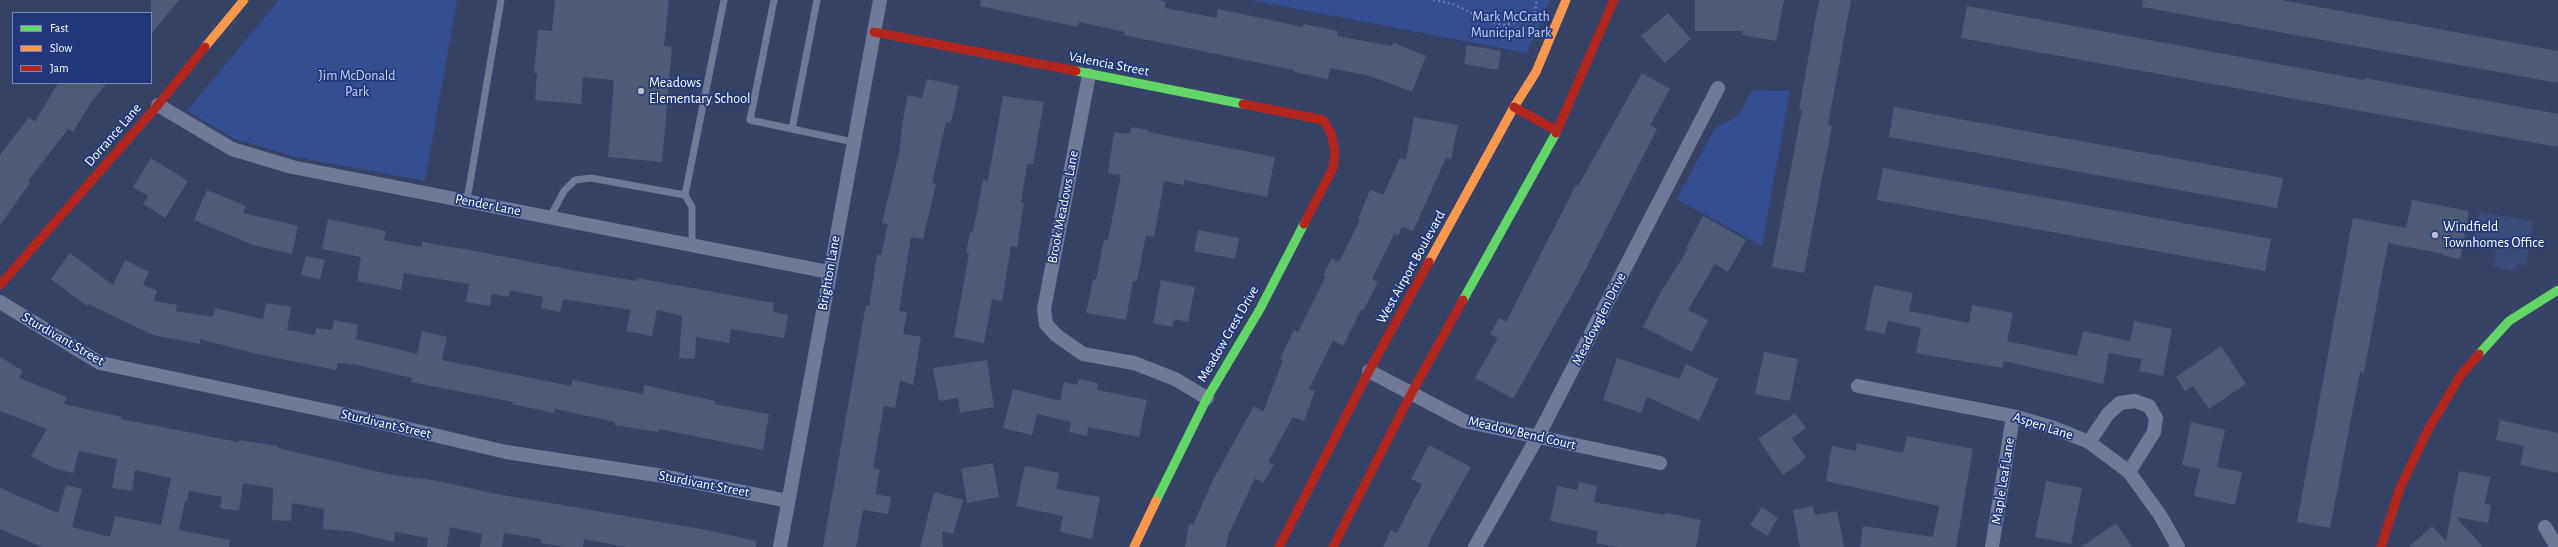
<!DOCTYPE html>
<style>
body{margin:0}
#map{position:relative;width:2558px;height:547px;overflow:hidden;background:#364367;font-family:"Alegreya Sans",sans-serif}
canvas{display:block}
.legend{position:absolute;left:12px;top:12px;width:140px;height:72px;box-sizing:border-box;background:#21397c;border:1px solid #7a88b0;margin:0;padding:5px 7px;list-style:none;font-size:12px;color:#fff}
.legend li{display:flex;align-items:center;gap:8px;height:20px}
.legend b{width:20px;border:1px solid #7a88b0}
</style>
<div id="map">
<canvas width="2558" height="547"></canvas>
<ul class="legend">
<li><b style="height:5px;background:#63d668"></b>Fast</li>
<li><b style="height:5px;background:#ff974d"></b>Slow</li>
<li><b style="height:5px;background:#b3261e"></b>Jam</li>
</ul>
</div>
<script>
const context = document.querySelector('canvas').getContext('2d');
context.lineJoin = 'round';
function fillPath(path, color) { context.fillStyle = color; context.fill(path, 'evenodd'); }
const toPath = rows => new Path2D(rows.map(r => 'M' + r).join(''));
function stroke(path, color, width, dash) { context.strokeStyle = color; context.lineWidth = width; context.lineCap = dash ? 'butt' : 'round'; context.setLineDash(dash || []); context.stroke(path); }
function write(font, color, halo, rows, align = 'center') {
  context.font = font + ' "Alegreya Sans",sans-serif'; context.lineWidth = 3.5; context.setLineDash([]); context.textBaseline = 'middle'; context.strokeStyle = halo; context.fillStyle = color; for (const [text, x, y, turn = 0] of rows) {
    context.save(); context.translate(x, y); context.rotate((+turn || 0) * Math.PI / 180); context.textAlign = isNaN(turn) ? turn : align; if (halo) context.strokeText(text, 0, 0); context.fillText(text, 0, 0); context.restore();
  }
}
fillPath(toPath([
 [279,0,457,0,425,181,292,156,233,138,187,111],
 [1251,0,1550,0,1527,53],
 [1752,90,1790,91,1762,246,1677,199,1715,128,1734,118,1742,110]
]), '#344e93');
fillPath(toPath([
 [2479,212,2534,221,2526,266,2517,264,2515,271,2493,267,2496,251,2473,247]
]), '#3a4b7c');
fillPath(toPath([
 [151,0,179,0,151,34],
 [555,0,669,0,664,46,672,47,662,162,608,157,614,80,583,77,581,104,535,100,537,73,534,73,538,30,552,31],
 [981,0,1159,0,1166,2,1165,8,1217,18,1218,9,1303,27,1303,24,1338,31,1337,36,1392,46,1394,43,1426,56,1412,92,1370,76,1330,68,1328,79,1294,72,1294,70,1124,35,1125,32,1079,22,1078,27,980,6],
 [1695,0,1784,0,1776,41,1742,35,1743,31,1695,31],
 [1819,0,1851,0,1828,125,1832,126,1804,273,1772,267,1802,110,1799,109],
 [2143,0,2281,0,2558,51,2558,83,2142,7],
 [1967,6,2364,80,2365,78,2558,114,2558,147,1961,38],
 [1668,13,1691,39,1665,63,1641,36],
 [1467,45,1501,51,1498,70,1464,64],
 [1642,73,1670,89,1650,125,1657,129,1580,280,1513,399,1475,378,1498,338,1490,334,1499,318,1506,322,1576,185,1578,186],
 [927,79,959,86,951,123,946,122,932,183,936,184,923,239,911,237,899,311,907,312,903,334,921,337,913,385,900,380,895,408,884,406,873,468,880,470,875,494,891,497,888,514,863,510,856,547,823,547,866,305,869,306,877,255,881,255,888,224,882,223,899,153,904,113,908,95,922,98],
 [58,83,107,83,92,101,73,132,68,129,28,181,30,183,0,225,0,155,29,117,35,122],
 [1003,96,1044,102,1033,164,1027,164,1021,203,1024,203,1017,247,1011,246,1002,301,992,299,984,343,954,337,969,253,966,252,970,232,973,232,983,180,988,181],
 [1894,107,2283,178,2277,208,1889,137],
 [1414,117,1458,125,1451,159,1446,158,1413,231,1402,227,1398,236,1394,234,1372,279,1378,282,1363,311,1361,310,1343,346,1333,340,1309,389,1315,391,1304,421,1293,417,1268,462,1274,465,1263,483,1255,478,1228,536,1226,547,1185,547,1189,524,1193,525,1213,480,1254,406,1263,412,1283,360,1280,359,1294,330,1298,332,1326,276,1323,275,1332,258,1339,262,1360,220,1358,219,1370,190,1383,195,1400,158,1406,160],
 [1131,127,1148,130,1148,132,1275,157,1267,197,1184,180,1184,185,1164,181,1154,237,1146,235,1137,281,1133,281,1126,320,1086,313,1093,279,1096,280,1104,240,1108,240,1121,175,1108,173,1114,132,1130,134],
 [151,158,188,181,165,218,143,204,148,196,133,187],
 [1883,168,2271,239,2265,271,1877,200],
 [207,190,246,206,243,213,298,226,292,254,253,245,194,220],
 [2412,200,2469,211,2460,259,2443,256,2444,254,2388,243,2364,373,2360,372,2330,528,2297,522,2353,218,2406,228],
 [1703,216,1746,240,1728,272,1715,264,1688,310,1708,320,1692,352,1643,327,1659,295,1688,249,1686,248],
 [328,219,386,231,384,240,422,247,422,242,475,251,582,272,637,281,637,278,774,303,773,312,788,315,784,338,731,329,729,343,696,337,695,359,679,358,682,316,657,310,652,336,626,331,631,310,563,299,560,312,541,308,543,297,510,290,509,297,492,294,490,306,466,302,469,284,404,273,401,290,357,281,361,257,322,249],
 [1198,230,1239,238,1235,259,1194,251],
 [70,253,113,285,125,260,149,272,143,285,157,291,153,301,177,305,176,311,213,317,215,308,263,319,266,303,291,307,287,330,315,335,316,328,332,330,334,320,358,325,356,339,417,354,422,331,447,337,442,360,571,386,572,380,643,394,644,385,715,401,714,404,769,414,763,450,659,429,658,432,614,425,615,422,555,409,554,413,512,404,513,402,411,382,412,378,352,364,338,363,336,370,257,354,200,339,200,344,153,335,88,304,87,306,51,279],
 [306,256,325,260,320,279,301,275],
 [1161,280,1195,287,1188,322,1174,319,1172,327,1153,323],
 [1874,285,1913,293,1909,311,1969,323,1972,305,2013,313,2007,341,2077,356,2083,331,2130,341,2134,321,2172,329,2163,376,2139,371,2142,359,2109,353,2103,384,2004,361,2002,368,1916,353,1921,328,1888,321,1885,334,1865,330],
 [2221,346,2246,384,2209,409,2193,386,2185,391,2176,377],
 [1764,352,1798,359,1790,401,1755,394],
 [0,357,23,371,19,378,67,397,64,404,122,417,121,419,238,442,239,440,278,446,278,448,392,475,433,480,497,494,707,530,756,541,756,547,625,547,584,539,583,547,566,547,541,543,541,539,504,533,502,547,480,547,482,534,450,527,447,547,427,547,428,538,395,532,394,542,348,531,323,529,324,509,292,503,291,521,272,520,273,488,243,483,239,511,220,508,222,497,189,491,187,502,185,501,179,530,230,540,229,547,42,547,0,529,0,488,58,513,66,485,82,489,72,527,110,537,115,516,161,525,171,478,135,470,132,491,112,488,117,459,79,451,73,473,53,468,31,456,47,429,0,411],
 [1617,358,1679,379,1686,364,1718,379,1699,421,1647,397,1641,413,1603,400],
 [987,360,994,407,960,413,958,398,939,401,933,368],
 [1079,379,1098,383,1097,390,1147,400,1139,437,1088,427,1087,436,1069,432,1071,422,1037,414,1032,435,1003,428,1013,389,1060,401,1064,382,1077,385],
 [1795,413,1806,428,1792,438,1806,458,1783,475,1758,439],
 [2500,420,2558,433,2558,473,2520,465,2524,446,2496,440],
 [2191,422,2225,430,2217,467,2242,472,2235,505,2194,496,2200,469,2182,465],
 [1907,436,1973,449,1956,547,1860,547,1863,526,1933,537,1939,506,1826,481,1832,446,1856,451,1857,443,1903,453],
 [1429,445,1471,467,1431,538,1428,547,1383,547,1391,530,1397,533,1422,484,1411,479],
 [993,463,999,497,967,503,961,469],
 [1025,466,1059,473,1056,489,1100,497,1092,539,1060,532,1063,516,1016,506],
 [2459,471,2490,477,2485,504,2491,505,2488,523,2456,517,2483,547,2409,547,2432,526,2446,541],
 [2046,481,2082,488,2071,544,2035,537],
 [1579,482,1597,486,1594,502,1665,515,1666,513,1701,520,1696,547,1617,547,1596,543,1598,531,1550,521,1557,486,1577,490],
 [934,492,963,500,953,534,942,531,943,547,920,547],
 [1813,506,1815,515,1837,511,1844,547,1800,547,1793,510],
 [1762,507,1778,518,1767,536,1750,525],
 [2116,523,2132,547,2081,547]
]), '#4f5a77');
stroke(toPath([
 [1433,0,1453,4,1490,22,1506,25,1534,16,1537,0]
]), '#707a96', 2.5, [2, 3]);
stroke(toPath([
 [774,0,750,120,853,142],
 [792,129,817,0],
 [467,200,501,0],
 [550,217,564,191,575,180,591,178,685,195],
 [692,245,692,207,685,195,724,0]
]), '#707a96', 7);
stroke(toPath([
 [1089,75,1044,309,1046,324,1056,335,1083,354,1134,363,1175,379,1207,398],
 [158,105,232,149,292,167,829,272],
 [0,302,100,363,366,419,506,452,663,476,788,501],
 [1369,371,1464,421,1660,463],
 [1858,386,2013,416,2054,428,2089,442,2129,472,2160,515,2178,547],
 [2089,442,2108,414,2120,403,2135,401,2149,406,2156,418,2154,432,2129,472],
 [2545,527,2557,547],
 [780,547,880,0],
 [1475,547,1537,438,1718,88],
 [1992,547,2013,416]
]), '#707a96', 14);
stroke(toPath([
 [1076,71,1243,104],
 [1463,300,1556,133],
 [2479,354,2509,321,2558,290],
 [1156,501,1207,398,1260,309,1304,224]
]), '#63d668', 9);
stroke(toPath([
 [205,47,244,0],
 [1429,262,1514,107,1536,72,1566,0],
 [1134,547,1156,501]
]), '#ff974d', 9);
stroke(toPath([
 [874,32,1076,71],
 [1243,104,1323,120,1331,133,1335,151,1333,168,1304,224],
 [1514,107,1557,131],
 [1556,133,1614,0],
 [0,285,158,105,205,47],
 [1279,547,1369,371,1429,262],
 [1333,547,1411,394,1463,300],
 [2381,547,2400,488,2429,428,2461,375,2479,354]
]), '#b3261e', 9);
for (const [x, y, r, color] of [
 [641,91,4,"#b9bdca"],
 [2435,235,4,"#b9bdca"]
]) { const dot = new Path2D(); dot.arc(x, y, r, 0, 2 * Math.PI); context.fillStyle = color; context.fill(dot); stroke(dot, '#21397c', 1.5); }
write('14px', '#c7d3f5', '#21397c', [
 ["Mark McGrath",1511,17],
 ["Municipal Park",1511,33],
 ["Jim McDonald",357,76],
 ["Park",357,92]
]);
write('14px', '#fff', '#21397c', [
 ["Valencia Street",1109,64,11],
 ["Dorrance Lane",113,135,-49],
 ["Pender Lane",488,205,11],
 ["Brook Meadows Lane",1063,207,-79],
 ["West Airport Boulevard",1411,267,-61],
 ["Brighton Lane",829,273,-80],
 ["Meadowglen Drive",1599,319,-63],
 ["Meadow Crest Drive",1228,334,-60],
 ["Sturdivant Street",63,339,30],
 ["Sturdivant Street",386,424,13],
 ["Aspen Lane",2043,426,18],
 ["Meadow Bend Court",1522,433,13],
 ["Maple Leaf Lane",2003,481,-81],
 ["Sturdivant Street",704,484,11]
]);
write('14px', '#fff', '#21397c', [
 ["Meadows",649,83],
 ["Elementary School",649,99],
 ["Windfield",2443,227],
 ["Townhomes Office",2443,243]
], 'left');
</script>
